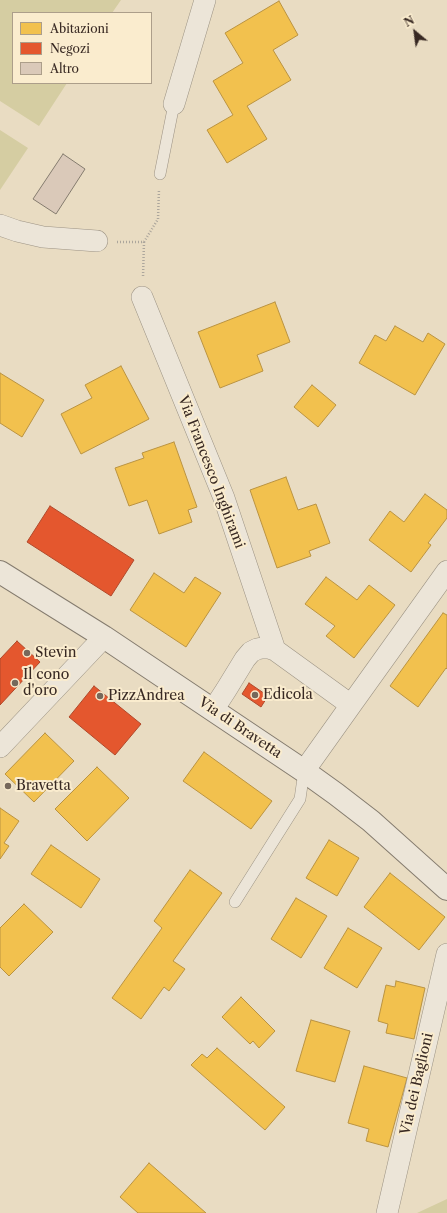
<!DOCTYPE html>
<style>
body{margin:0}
#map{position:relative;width:447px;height:1213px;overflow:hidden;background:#e9dcc2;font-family:"Libre Caslon Text",serif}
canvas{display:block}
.legend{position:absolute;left:12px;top:12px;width:140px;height:72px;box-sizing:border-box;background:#faecce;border:1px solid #ac9e8a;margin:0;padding:5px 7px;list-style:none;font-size:12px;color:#382923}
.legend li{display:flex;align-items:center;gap:8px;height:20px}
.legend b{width:20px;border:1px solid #ac9e8a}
.north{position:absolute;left:395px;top:12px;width:40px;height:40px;-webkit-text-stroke:3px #faecce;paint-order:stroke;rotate:331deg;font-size:11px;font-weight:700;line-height:16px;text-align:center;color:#382923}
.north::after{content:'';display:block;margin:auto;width:14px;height:18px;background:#382923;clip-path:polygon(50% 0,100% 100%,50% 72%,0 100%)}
</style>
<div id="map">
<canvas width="447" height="1213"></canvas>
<ul class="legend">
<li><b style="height:11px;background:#f2c14e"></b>Abitazioni</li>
<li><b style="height:11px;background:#e4572e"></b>Negozi</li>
<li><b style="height:11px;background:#dac9b9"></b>Altro</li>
</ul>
<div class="north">N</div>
</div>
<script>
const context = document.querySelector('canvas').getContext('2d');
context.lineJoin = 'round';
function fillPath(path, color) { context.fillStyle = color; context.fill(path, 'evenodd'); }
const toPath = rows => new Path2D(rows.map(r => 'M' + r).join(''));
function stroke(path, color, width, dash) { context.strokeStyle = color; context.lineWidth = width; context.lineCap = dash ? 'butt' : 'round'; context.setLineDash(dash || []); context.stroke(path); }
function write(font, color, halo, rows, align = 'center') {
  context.font = font + ' "Libre Caslon Text",serif'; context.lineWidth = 4; context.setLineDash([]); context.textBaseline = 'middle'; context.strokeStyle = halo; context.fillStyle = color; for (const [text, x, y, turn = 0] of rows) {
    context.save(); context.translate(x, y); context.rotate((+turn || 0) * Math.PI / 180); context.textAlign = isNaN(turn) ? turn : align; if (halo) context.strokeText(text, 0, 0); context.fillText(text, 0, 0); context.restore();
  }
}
fillPath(toPath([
 [0,0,121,0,112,13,13,13,13,83,67,83,39,126,0,101],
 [0,130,28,148,0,190],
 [447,1199,447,1213,417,1213]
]), '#d5cda2');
const homes = toPath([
 [279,1,298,35,273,50,291,80,247,106,267,139,227,163,207,130,233,115,213,81,243,63,225,33,279,1],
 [275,302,290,342,257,355,263,371,220,388,198,332,275,302],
 [395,326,423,342,428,333,445,344,415,395,359,363,375,335,386,341,395,326],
 [121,366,149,419,81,454,61,414,92,398,85,385,121,366],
 [0,373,44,400,22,437,0,423,0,373],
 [312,385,336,405,318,427,294,407,312,385],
 [174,442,197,507,188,510,192,522,159,534,147,500,129,506,115,468,144,458,142,453,174,442],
 [286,477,298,510,316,504,330,543,309,551,311,556,277,568,250,490,286,477],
 [425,494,447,510,447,518,428,543,431,545,411,572,369,540,390,511,404,522,425,494],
 [154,573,184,593,195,577,221,593,186,647,130,610,154,573],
 [326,577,357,600,369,585,395,605,354,658,326,636,335,626,305,604,326,577],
 [443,613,447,615,447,669,446,668,418,707,390,686,443,613],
 [45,733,74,761,34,802,5,774,45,733],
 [204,752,272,801,251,829,183,781,204,752],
 [97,767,129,798,87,841,55,809,97,767],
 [0,808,19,821,4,843,9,846,0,859,0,808],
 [329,840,359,858,337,896,306,878,329,840],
 [51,845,100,879,81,908,31,874,51,845],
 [190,870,222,893,173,961,185,969,169,991,164,987,141,1019,112,998,162,928,154,921,190,870],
 [390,873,445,917,419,950,364,907,390,873],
 [296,898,327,916,301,958,271,939,296,898],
 [24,904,53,932,9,976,0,967,0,928,24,904],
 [348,928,382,948,357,988,324,968,348,928],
 [396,981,425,988,414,1039,386,1033,388,1024,378,1021,386,985,395,987,396,981],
 [241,997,275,1031,259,1048,253,1041,250,1044,222,1017,241,997],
 [311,1020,350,1031,335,1082,296,1071,311,1020],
 [217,1048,285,1107,265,1130,191,1065,202,1054,207,1058,217,1048],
 [364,1066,407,1078,388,1147,366,1141,369,1129,348,1123,364,1066],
 [149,1163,206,1213,138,1213,120,1197,149,1163]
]);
fillPath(homes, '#f2c14e');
stroke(homes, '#ba9341', 1);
const shops = toPath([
 [50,506,134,560,111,596,27,542,50,506],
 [17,641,40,662,0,705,0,659,17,641],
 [249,683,268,696,261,707,242,694,249,683],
 [94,686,141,724,115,755,69,717,94,686]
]);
fillPath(shops, '#e4572e');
stroke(shops, '#b0492b', 1);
const building = toPath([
 [63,154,85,169,56,214,33,199,63,154]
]);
fillPath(building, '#dac9b9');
stroke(building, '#847b6e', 1);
const lane = toPath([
 [160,174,174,104],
 [235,902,300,799,304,771]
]);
const street = toPath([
 [174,104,205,0],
 [0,225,17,231,43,237,97,241],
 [142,297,224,498,275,650],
 [351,705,447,571],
 [213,710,226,690,245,659,251,652,257,649,262,648,269,648,275,650,351,705,304,771],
 [0,747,104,637],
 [387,1213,447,954]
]);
const secondary = toPath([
 [0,572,104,637,304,771,336,794,371,821,447,889]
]);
stroke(lane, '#9c9384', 12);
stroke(street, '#9c9384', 22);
stroke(secondary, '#847b6e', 24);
stroke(toPath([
 [117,242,144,242,143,277],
 [144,242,158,219,159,189]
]), '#aca69c', 2.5, [1, 2]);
stroke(lane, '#ece5d8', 11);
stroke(street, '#ece5d8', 21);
stroke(secondary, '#ece5d8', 22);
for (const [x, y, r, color] of [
 [27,653,4,"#76685b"],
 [15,683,4,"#76685b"],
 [255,695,4,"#76685b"],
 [100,696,4,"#76685b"],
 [8,786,4,"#76685b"]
]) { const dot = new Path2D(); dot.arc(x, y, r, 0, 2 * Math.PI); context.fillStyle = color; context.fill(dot); stroke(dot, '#faecce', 1.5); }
write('14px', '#382923', '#faecce', [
 ["Via Francesco Inghirami",211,472,69],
 ["Via di Bravetta",240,728,34],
 ["Via dei Baglioni",417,1084,-77]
]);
write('14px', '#382923', '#faecce', [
 ["Stevin",35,653],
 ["Il cono",23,675],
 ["d'oro",23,691],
 ["Edicola",263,695],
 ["PizzAndrea",108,696],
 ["Bravetta",16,786]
], 'left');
</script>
